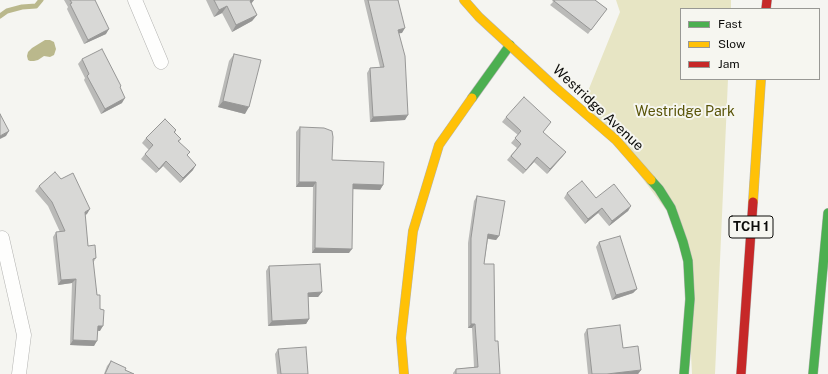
<!DOCTYPE html>
<style>
body{margin:0}
#map{position:relative;width:828px;height:374px;overflow:hidden;background:#f5f5f1;font-family:"Public Sans",sans-serif}
canvas{display:block}
.legend{position:absolute;left:680px;top:8px;width:140px;height:72px;box-sizing:border-box;background:#f6f6f0;border:1px solid #989894;margin:0;padding:5px 7px;list-style:none;font-size:12px;color:#0c0c0a}
.legend li{display:flex;align-items:center;gap:8px;height:20px}
.legend b{width:20px;border:1px solid #989894}
</style>
<div id="map">
<canvas width="828" height="374"></canvas>
<ul class="legend">
<li><b style="height:5px;background:#4caf50"></b>Fast</li>
<li><b style="height:5px;background:#ffc107"></b>Slow</li>
<li><b style="height:5px;background:#c62828"></b>Jam</li>
</ul>
</div>
<script>
const context = document.querySelector('canvas').getContext('2d');
context.lineJoin = 'round';
function fillPath(path, color) { context.fillStyle = color; context.fill(path, 'evenodd'); }
const toPath = rows => new Path2D(rows.map(r => 'M' + r).join(''));
function stroke(path, color, width, dash) { context.strokeStyle = color; context.lineWidth = width; context.lineCap = dash ? 'butt' : 'round'; context.setLineDash(dash || []); context.stroke(path); }
function write(font, color, halo, rows, align = 'center') {
  context.font = font + ' "Public Sans",sans-serif'; context.lineWidth = 4; context.setLineDash([]); context.textBaseline = 'middle'; context.strokeStyle = halo; context.fillStyle = color; for (const [text, x, y, turn = 0] of rows) {
    context.save(); context.translate(x, y); context.rotate((+turn || 0) * Math.PI / 180); context.textAlign = isNaN(turn) ? turn : align; if (halo) context.strokeText(text, 0, 0); context.fillText(text, 0, 0); context.restore();
  }
}
fillPath(toPath([
 [616,0,731,0,731,9,681,9,681,79,728,79,715,374,692,374,685,235,584,101,620,12]
]), '#e7e5c4');
fillPath(toPath([
 [45,40,50,40,54,42,56,49,54,55,50,57,44,56,38,60,34,61,30,61,28,60,27,56,28,52,32,48]
]), '#bab88c');
stroke(toPath([
 [0,16,7,11,22,7,36,6,41,0]
]), '#bab88c', 5);
const street = toPath([
 [135,0,161,62],
 [2,238,24,335,19,374]
]);
const fast = toPath([
 [472,98,510,45],
 [651,180,659,189,671,208,683,242,688,261,690,299,684,374],
 [813,374,828,213]
]);
const slow = toPath([
 [464,0,479,17,556,88,616,140,651,180],
 [753,202,761,79],
 [404,374,401,338,413,231,439,145,472,98]
]);
const jam = toPath([
 [766,9,767,0],
 [741,374,753,202]
]);
stroke(street, '#b3b3b1', 15);
stroke(fast, '#b3b3b1', 10);
stroke(slow, '#b3b3b1', 10);
stroke(jam, '#b3b3b1', 10);
stroke(street, '#fefefd', 14);
stroke(fast, '#4caf50', 9);
stroke(slow, '#ffc107', 9);
stroke(jam, '#c62828', 9);
fillPath(toPath([
 [64,0,95,0,106,34,84,44,67,9,68,7],
 [206,0,254,0,251,4,257,15,252,21,232,32,222,13,214,17],
 [364,0,398,0,402,33,399,33,405,120,370,122,367,73,370,68,380,67],
 [552,0,595,0,607,9,588,34,550,5,553,2],
 [234,54,245,114,218,107,229,61],
 [82,59,120,88,122,103,101,114,84,80,85,78,78,64],
 [506,117,551,122,543,132,566,152,562,157,547,174,534,162,523,174,507,160,517,148,511,143,518,135,502,122],
 [300,127,332,160,383,185,380,190,353,189,349,253,312,253,313,187,296,187,296,132],
 [176,130,175,133,181,139,179,141,187,156,193,170,180,183,163,166,156,173,141,159,145,154,149,150,142,143,146,138],
 [39,186,87,214,85,215,88,246,96,258,93,263,97,295,100,309,100,331,98,331,94,346,70,345,72,283,58,285,53,237,56,232,60,232,48,206,35,191],
 [567,193,596,198,631,206,628,211,609,226,598,213,585,224,564,198],
 [477,196,499,236,496,240,488,239,484,264,495,341,500,374,453,374,453,373,456,369,474,367,472,328,468,328,468,243,474,201],
 [599,242,637,289,633,293,612,300,596,247],
 [269,266,322,292,318,297,308,297,309,319,306,324,268,326,266,271],
 [587,329,623,348,641,370,638,374,588,374,584,334],
 [278,349,308,374,277,374,275,354],
 [111,361,125,370,134,374,104,374,107,366]
]), '#babab8');
fillPath(toPath([
 [251,0,254,0,250,5,250,1],
 [227,6,222,13,214,17,219,10],
 [257,15,252,21,232,32,236,25],
 [405,28,402,33,395,34,398,30],
 [109,29,106,34,84,44,88,40],
 [125,98,122,103,101,114,105,109],
 [223,101,249,107,245,114,218,107],
 [408,115,405,120,370,122,373,117],
 [9,131,6,136,0,139,0,136],
 [566,152,562,157,547,174,550,169],
 [537,157,534,162,523,174,526,170],
 [166,161,163,166,156,173,159,169],
 [196,165,193,170,180,183,183,178],
 [299,182,316,182,313,187,296,187],
 [353,184,383,185,380,190,350,189],
 [631,206,628,211,609,226,612,221],
 [602,208,598,213,585,224,588,219],
 [90,209,87,214,81,217,85,212],
 [488,234,499,236,496,240,485,238],
 [315,248,352,249,349,253,312,253],
 [76,279,72,283,58,285,61,280],
 [637,289,633,293,612,300,616,295],
 [322,292,318,297,305,297,308,293],
 [309,319,306,324,268,326,272,321],
 [471,324,475,324,472,328,468,328],
 [98,326,103,326,100,331,95,330],
 [73,340,97,341,94,346,70,345],
 [641,370,638,374,607,374]
]), '#979796');
const building = toPath([
 [70,0,95,0,109,29,88,40,70,4,72,3,70,0],
 [214,0,251,0,250,1,257,15,236,25,227,6,219,10,214,0],
 [368,0,398,0,405,28,398,30,405,56,408,115,373,117,370,68,384,67,368,0],
 [554,0,595,0,607,9,591,30,554,1,554,0],
 [102,49,121,86,120,87,125,98,105,109,87,76,89,74,82,59,102,49],
 [234,54,261,60,249,107,223,101,234,54],
 [524,97,551,122,543,132,566,152,550,169,537,157,526,170,511,156,521,144,515,138,521,131,506,117,524,97],
 [0,114,9,131,0,136,0,114],
 [165,119,176,130,174,132,181,139,178,141,190,152,187,155,196,165,183,178,166,161,159,169,145,154,153,145,146,138,165,119],
 [300,127,324,128,332,131,333,137,332,160,384,162,383,185,353,184,352,249,315,248,316,182,299,182,300,127],
 [55,172,61,179,73,173,90,209,85,212,88,246,95,245,96,258,93,259,97,295,100,295,100,309,104,310,103,326,98,326,97,341,73,340,76,279,61,280,56,232,65,231,52,202,39,186,55,172],
 [582,181,596,198,614,184,631,206,612,221,602,208,588,219,567,193,582,181],
 [477,196,505,201,499,236,488,234,484,264,494,264,495,341,498,341,500,374,456,374,456,369,478,367,475,324,471,324,471,238,477,196],
 [620,236,637,289,616,295,599,242,620,236],
 [320,264,322,292,308,293,309,319,272,321,269,266,320,264],
 [620,325,623,348,638,346,641,370,607,374,592,374,587,329,620,325],
 [306,347,308,374,281,374,278,349,306,347],
 [111,361,126,368,125,370,134,374,105,374,111,361]
]);
fillPath(building, '#d8d8d6');
stroke(building, '#979796', 1);
for (const [x, y, w] of [
 [751,227,44]
]) { const box = new Path2D(); box.roundRect(x - w / 2, y - 11, w, 22, 3); context.fillStyle = '#f6f6f0'; context.fill(box); stroke(box, '#0c0c0a', 1); }
write('bold 13px', '#0c0c0a', null, [
 ["TCH 1",751,227]
]);
write('14px', '#0c0c0a', '#f6f6f0', [
 ["Westridge Avenue",598,108,43]
]);
write('14px', '#595408', '#f6f6f0', [
 ["Westridge Park",685,112]
]);
</script>
